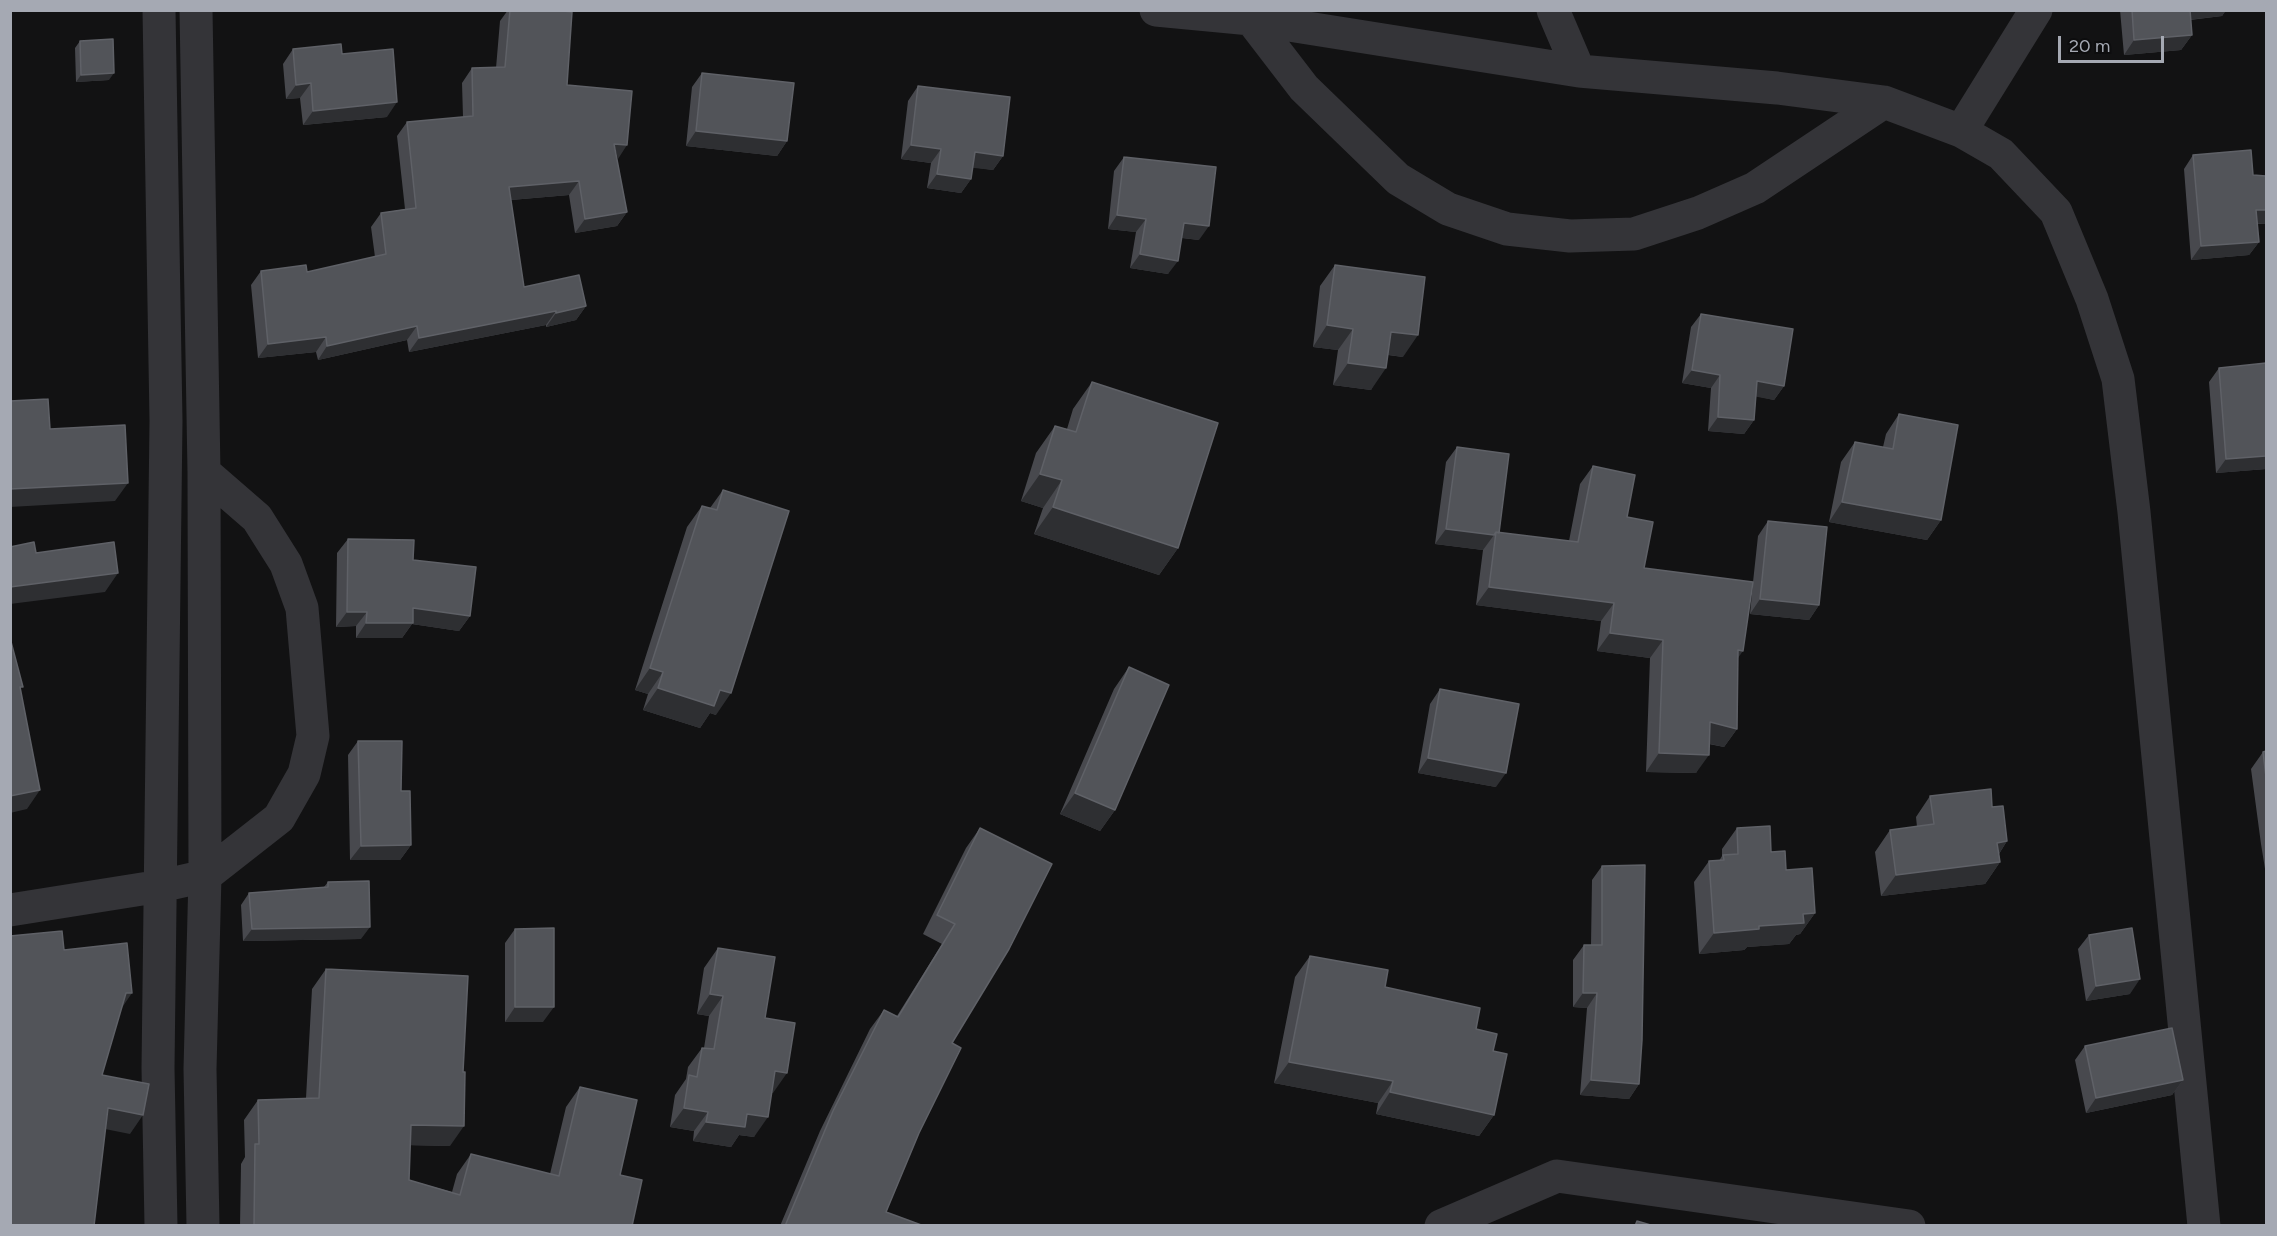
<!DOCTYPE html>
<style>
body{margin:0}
#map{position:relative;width:2277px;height:1236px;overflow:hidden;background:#121213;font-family:Figtree,sans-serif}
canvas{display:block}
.frame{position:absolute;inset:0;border:12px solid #a5a9b3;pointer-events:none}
.scale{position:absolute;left:2058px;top:36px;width:106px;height:27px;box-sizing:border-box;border:3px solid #a5a9b3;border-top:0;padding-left:8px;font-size:18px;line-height:21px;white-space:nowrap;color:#a5a9b3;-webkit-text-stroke:4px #0d0d0e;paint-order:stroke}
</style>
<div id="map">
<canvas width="2277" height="1236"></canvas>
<div class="frame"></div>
<div class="scale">20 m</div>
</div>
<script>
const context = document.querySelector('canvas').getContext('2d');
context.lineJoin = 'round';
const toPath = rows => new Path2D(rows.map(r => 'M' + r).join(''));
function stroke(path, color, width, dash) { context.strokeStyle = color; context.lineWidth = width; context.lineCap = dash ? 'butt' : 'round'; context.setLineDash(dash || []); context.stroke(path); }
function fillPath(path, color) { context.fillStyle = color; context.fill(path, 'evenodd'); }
stroke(toPath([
 [159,10,166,421,158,1068,161,1226],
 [196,10,204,472,205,876,200,1069,203,1226],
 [1156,10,1251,19,1579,71,1777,88,1884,102,1961,131,2001,154,2056,212,2092,299,2118,379,2134,512,2204,1226],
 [1553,10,1579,71],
 [1251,19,1304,88,1398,179,1448,209,1507,229,1570,236,1634,234,1698,213,1755,188,1884,102],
 [1961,131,2036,10],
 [10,910,161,886,205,876,279,818,304,774,313,736,302,608,286,564,257,518,204,472],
 [1441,1226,1557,1176,1909,1226]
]), '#343438', 33);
fillPath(toPath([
 [508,10,554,10,567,85,617,159,627,212,617,226,575,233,569,195,511,200,524,287,586,306,576,320,546,327,546,325,409,352,407,340,318,360,316,352,258,358,251,285,261,271,307,272,375,257,371,227,381,213,405,209,397,136,407,122,463,117,462,83,472,68,496,68,500,21],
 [2120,10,2226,10,2222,16,2190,20,2192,35,2181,50,2124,55],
 [80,41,109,80,76,82,75,48],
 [293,49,342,54,387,117,303,125,300,98,286,99,283,64],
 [702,73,787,141,777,156,686,146,692,87],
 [918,86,1003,156,993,170,972,167,971,179,961,193,927,188,931,163,901,159,908,101],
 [2193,155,2253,175,2266,176,2266,224,2257,224,2259,242,2249,255,2191,260,2184,169],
 [1124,157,1199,240,1182,238,1168,274,1130,268,1136,232,1108,229,1114,171],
 [1335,265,1403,357,1388,355,1371,390,1333,385,1338,350,1313,347,1320,286],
 [1701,314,1784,386,1774,400,1756,396,1754,420,1744,434,1708,431,1711,388,1682,383,1691,327],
 [2219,368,2266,469,2216,473,2209,382],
 [1092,382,1178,548,1159,575,1034,534,1043,508,1021,501,1036,453,1055,426,1067,429,1073,409],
 [1899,414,1941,520,1927,540,1829,522,1841,462,1855,442,1883,447,1886,434],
 [1457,447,1499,533,1569,541,1580,484,1593,466,1627,517,1644,568,1753,582,1758,536,1768,521,1819,605,1809,620,1750,614,1753,583,1738,658,1737,729,1724,747,1709,744,1696,773,1646,772,1650,658,1597,651,1601,621,1476,605,1483,550,1435,544,1446,462],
 [723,490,716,715,710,713,700,728,643,710,648,694,635,690,687,527,702,506,710,508],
 [348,539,413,560,470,616,459,631,412,624,402,638,356,638,356,626,336,627,337,553],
 [1129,667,1115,810,1100,831,1060,814,1114,689],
 [1440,689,1496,787,1418,773,1430,704],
 [358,741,401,791,411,845,400,860,350,860,348,755],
 [2266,751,2266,875,2261,844,2251,769,2263,752],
 [1930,796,1992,807,2007,841,1999,854,2000,862,1985,884,1881,896,1875,852,1890,830,1917,827,1916,817],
 [980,828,952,1043,919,1133,886,1212,924,1226,780,1226,820,1131,870,1029,884,1010,897,1016,942,944,923,934,966,848],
 [1737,828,1771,852,1786,870,1815,913,1800,934,1796,935,1789,944,1747,947,1744,950,1699,954,1694,882,1709,861,1719,861,1722,856,1722,849],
 [1602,866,1639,1084,1629,1099,1580,1095,1587,1008,1573,1007,1573,960,1584,945,1591,945,1592,880],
 [328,882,361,939,243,941,241,905,249,893,324,887],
 [515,929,543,1022,505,1022,505,943],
 [2089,935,2130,994,2086,1001,2078,949],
 [718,948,765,1018,773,1093,772,1092,754,1137,739,1135,731,1147,693,1141,694,1131,670,1127,675,1095,686,1079,688,1067,702,1048,704,1048,709,1016,697,1014,704,968],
 [1310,956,1385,987,1476,1029,1493,1051,1494,1115,1479,1136,1376,1114,1378,1103,1274,1083,1295,977],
 [326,969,450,1146,410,1145,409,1180,452,1192,457,1174,471,1154,550,1174,566,1107,580,1087,620,1175,632,1226,240,1226,241,1164,245,1157,244,1120,258,1100,306,1098,312,989],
 [2085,1046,2183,1080,2172,1095,2086,1113,2075,1060]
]), '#48494e');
fillPath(toPath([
 [2187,10,2226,10,2222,16,2179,21],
 [2192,35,2181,50,2124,55,2134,40],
 [114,73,109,80,76,82,81,75],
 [311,83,300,98,286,99,296,85],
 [397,102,387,117,303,125,313,111],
 [696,131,787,141,777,156,686,146],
 [614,144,627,145,618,159],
 [911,145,941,149,931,163,901,159],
 [975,152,1003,156,993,170,965,167],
 [937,174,971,179,961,193,927,188],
 [579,181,569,195,499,201,509,187],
 [2256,210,2266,210,2266,224,2246,223],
 [627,212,617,226,575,233,585,219],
 [1117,215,1146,219,1136,232,1108,229],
 [1184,223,1209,226,1199,240,1175,237],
 [2259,242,2249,255,2191,260,2201,246],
 [1140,254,1178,261,1168,274,1130,268],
 [586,306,576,320,546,327,556,313],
 [556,311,546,325,409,352,419,338],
 [1327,325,1353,329,1338,350,1313,347],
 [417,326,407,340,318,360,327,346],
 [1391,332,1418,335,1403,357,1376,353],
 [326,337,316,352,258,358,268,344],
 [1348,363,1386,368,1371,390,1333,385],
 [1692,370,1720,375,1711,388,1682,383],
 [1757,381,1784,386,1774,400,1747,395],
 [1718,417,1754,420,1744,434,1708,431],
 [2266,456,2266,469,2216,473,2226,459],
 [1040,474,1062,480,1043,508,1021,501],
 [128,483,115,501,10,507,10,489],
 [1842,502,1941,520,1927,540,1829,522],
 [1053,507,1178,548,1159,575,1034,534],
 [1446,529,1494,535,1483,550,1435,544],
 [118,573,105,592,10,604,10,587],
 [1489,587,1614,603,1601,621,1476,605],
 [1760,599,1819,605,1809,620,1750,614],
 [413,608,470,616,459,631,412,624,402,638,356,638,366,623],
 [347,612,367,612,356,626,336,627],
 [1610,633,1663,640,1650,658,1597,651],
 [1738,650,1743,651,1730,669],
 [650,668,663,672,648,694,635,690],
 [658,688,720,690,731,693,716,715,710,713,700,728,643,710],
 [1710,722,1737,729,1724,747,1697,741],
 [1659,753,1709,755,1696,773,1646,772],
 [1428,758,1506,773,1496,787,1418,773],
 [40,790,27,809,10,813,10,796],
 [1075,793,1115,810,1100,831,1060,814],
 [2007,841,1993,863,1997,843],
 [411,845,400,860,350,860,361,846],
 [2000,862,1985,884,1881,896,1896,875],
 [1815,913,1800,934,1796,935,1789,944,1747,947,1744,950,1699,954,1714,933,1759,926,1803,914],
 [370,927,361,939,243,941,252,929],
 [2140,979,2130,994,2086,1001,2096,986],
 [126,993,132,993,119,1012],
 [1583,993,1597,993,1587,1008,1573,1007],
 [710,994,723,996,709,1016,697,1014],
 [515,1007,554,1007,543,1022,505,1022],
 [1289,1062,1393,1081,1378,1103,1274,1083],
 [775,1071,787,1073,773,1093,761,1091],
 [1591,1080,1639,1084,1629,1099,1580,1095],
 [2183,1080,2172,1095,2086,1113,2096,1098],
 [1390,1092,1494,1115,1479,1136,1376,1114],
 [108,1108,143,1115,130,1134,95,1127],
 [684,1108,708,1112,694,1131,670,1127],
 [747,1114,768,1117,754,1137,739,1135,731,1147,693,1141,706,1122],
 [411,1125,464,1126,450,1146,397,1145]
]), '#2e2f32');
const building = toPath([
 [510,10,554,10,572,12,567,85,632,91,627,145,614,144,627,212,585,219,579,181,509,187,524,287,579,275,586,306,556,313,556,311,419,338,417,326,327,346,326,337,268,344,261,271,306,265,307,272,386,254,381,213,416,208,407,122,473,116,472,68,505,67,510,10],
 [2132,10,2190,10,2192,35,2134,40,2132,10],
 [113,39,114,73,81,75,80,41,113,39],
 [341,44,342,54,393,49,397,102,313,111,311,83,296,85,293,49,341,44],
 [702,73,794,83,787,141,696,131,702,73],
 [918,86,1010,97,1003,156,975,152,971,179,937,174,941,149,911,145,918,86],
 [2251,150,2253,175,2266,176,2266,210,2256,210,2259,242,2201,246,2193,155,2251,150],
 [1124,157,1216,167,1209,226,1184,223,1178,261,1140,254,1146,219,1117,215,1124,157],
 [1335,265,1425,277,1418,335,1391,332,1386,368,1348,363,1353,329,1327,325,1335,265],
 [1701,314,1793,329,1784,386,1757,381,1754,420,1718,417,1720,375,1692,370,1701,314],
 [2266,363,2266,456,2226,459,2219,368,2266,363],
 [1092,382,1218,423,1178,548,1053,507,1062,480,1040,474,1055,426,1076,432,1092,382],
 [48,399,50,429,125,425,128,483,10,489,10,401,48,399],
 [1899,414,1958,425,1941,520,1842,502,1855,442,1893,449,1899,414],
 [1457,447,1509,454,1499,533,1496,532,1494,535,1446,529,1457,447],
 [1593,466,1635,475,1627,517,1653,522,1644,568,1753,582,1743,651,1738,650,1737,729,1710,722,1709,755,1659,753,1663,640,1610,633,1614,603,1489,587,1496,532,1578,542,1593,466],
 [723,490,789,511,731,693,720,690,714,706,658,688,663,672,650,668,702,506,717,510,723,490],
 [1768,521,1827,527,1819,605,1760,599,1768,521],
 [348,539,414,540,413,560,476,567,470,616,413,608,413,623,366,623,367,612,347,612,348,539],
 [34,542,36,553,114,542,118,573,10,587,10,547,34,542],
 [10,638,23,687,20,687,40,790,10,796,10,638],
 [1129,667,1169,685,1115,810,1075,793,1129,667],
 [1440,689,1519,704,1506,773,1428,758,1440,689],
 [358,741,402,741,401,791,410,791,411,845,361,846,358,741],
 [2266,751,2266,777,2263,752,2266,751],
 [1991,789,1992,807,2003,806,2007,841,1997,843,2000,862,1896,875,1890,830,1934,824,1930,796,1991,789],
 [1770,826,1771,852,1785,851,1786,870,1812,868,1815,913,1803,914,1804,923,1759,926,1759,929,1714,933,1709,861,1724,860,1723,855,1738,854,1737,828,1770,826],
 [980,828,1052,864,1009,949,952,1043,961,1048,919,1133,886,1212,924,1226,785,1226,833,1111,884,1010,898,1017,955,924,937,915,980,828],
 [1645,865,1642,1040,1639,1084,1591,1080,1597,993,1583,993,1584,945,1602,945,1602,866,1645,865],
 [369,881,370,927,252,929,249,893,328,887,328,882,369,881],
 [554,928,554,1007,515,1007,515,929,554,928],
 [2132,928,2140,979,2096,986,2089,935,2132,928],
 [62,931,64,950,127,943,132,993,126,993,102,1075,149,1084,143,1115,108,1108,94,1226,10,1226,10,936,62,931],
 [718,948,775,957,765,1018,795,1023,787,1073,775,1071,768,1117,747,1114,745,1127,706,1122,708,1112,684,1108,689,1075,697,1077,702,1048,714,1049,723,996,710,994,718,948],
 [1310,956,1388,970,1385,987,1480,1008,1476,1029,1497,1034,1493,1051,1507,1054,1494,1115,1390,1092,1393,1081,1289,1062,1310,956],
 [326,969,468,976,463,1072,465,1072,464,1126,411,1125,409,1180,460,1195,471,1154,559,1176,580,1087,637,1100,620,1175,642,1180,632,1226,254,1226,255,1144,259,1144,258,1100,319,1098,326,969],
 [2172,1028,2183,1080,2096,1098,2085,1046,2172,1028],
 [1637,1221,1654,1226,1635,1226,1637,1221]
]);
fillPath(building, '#525459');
stroke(building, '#5f6167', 1.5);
</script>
